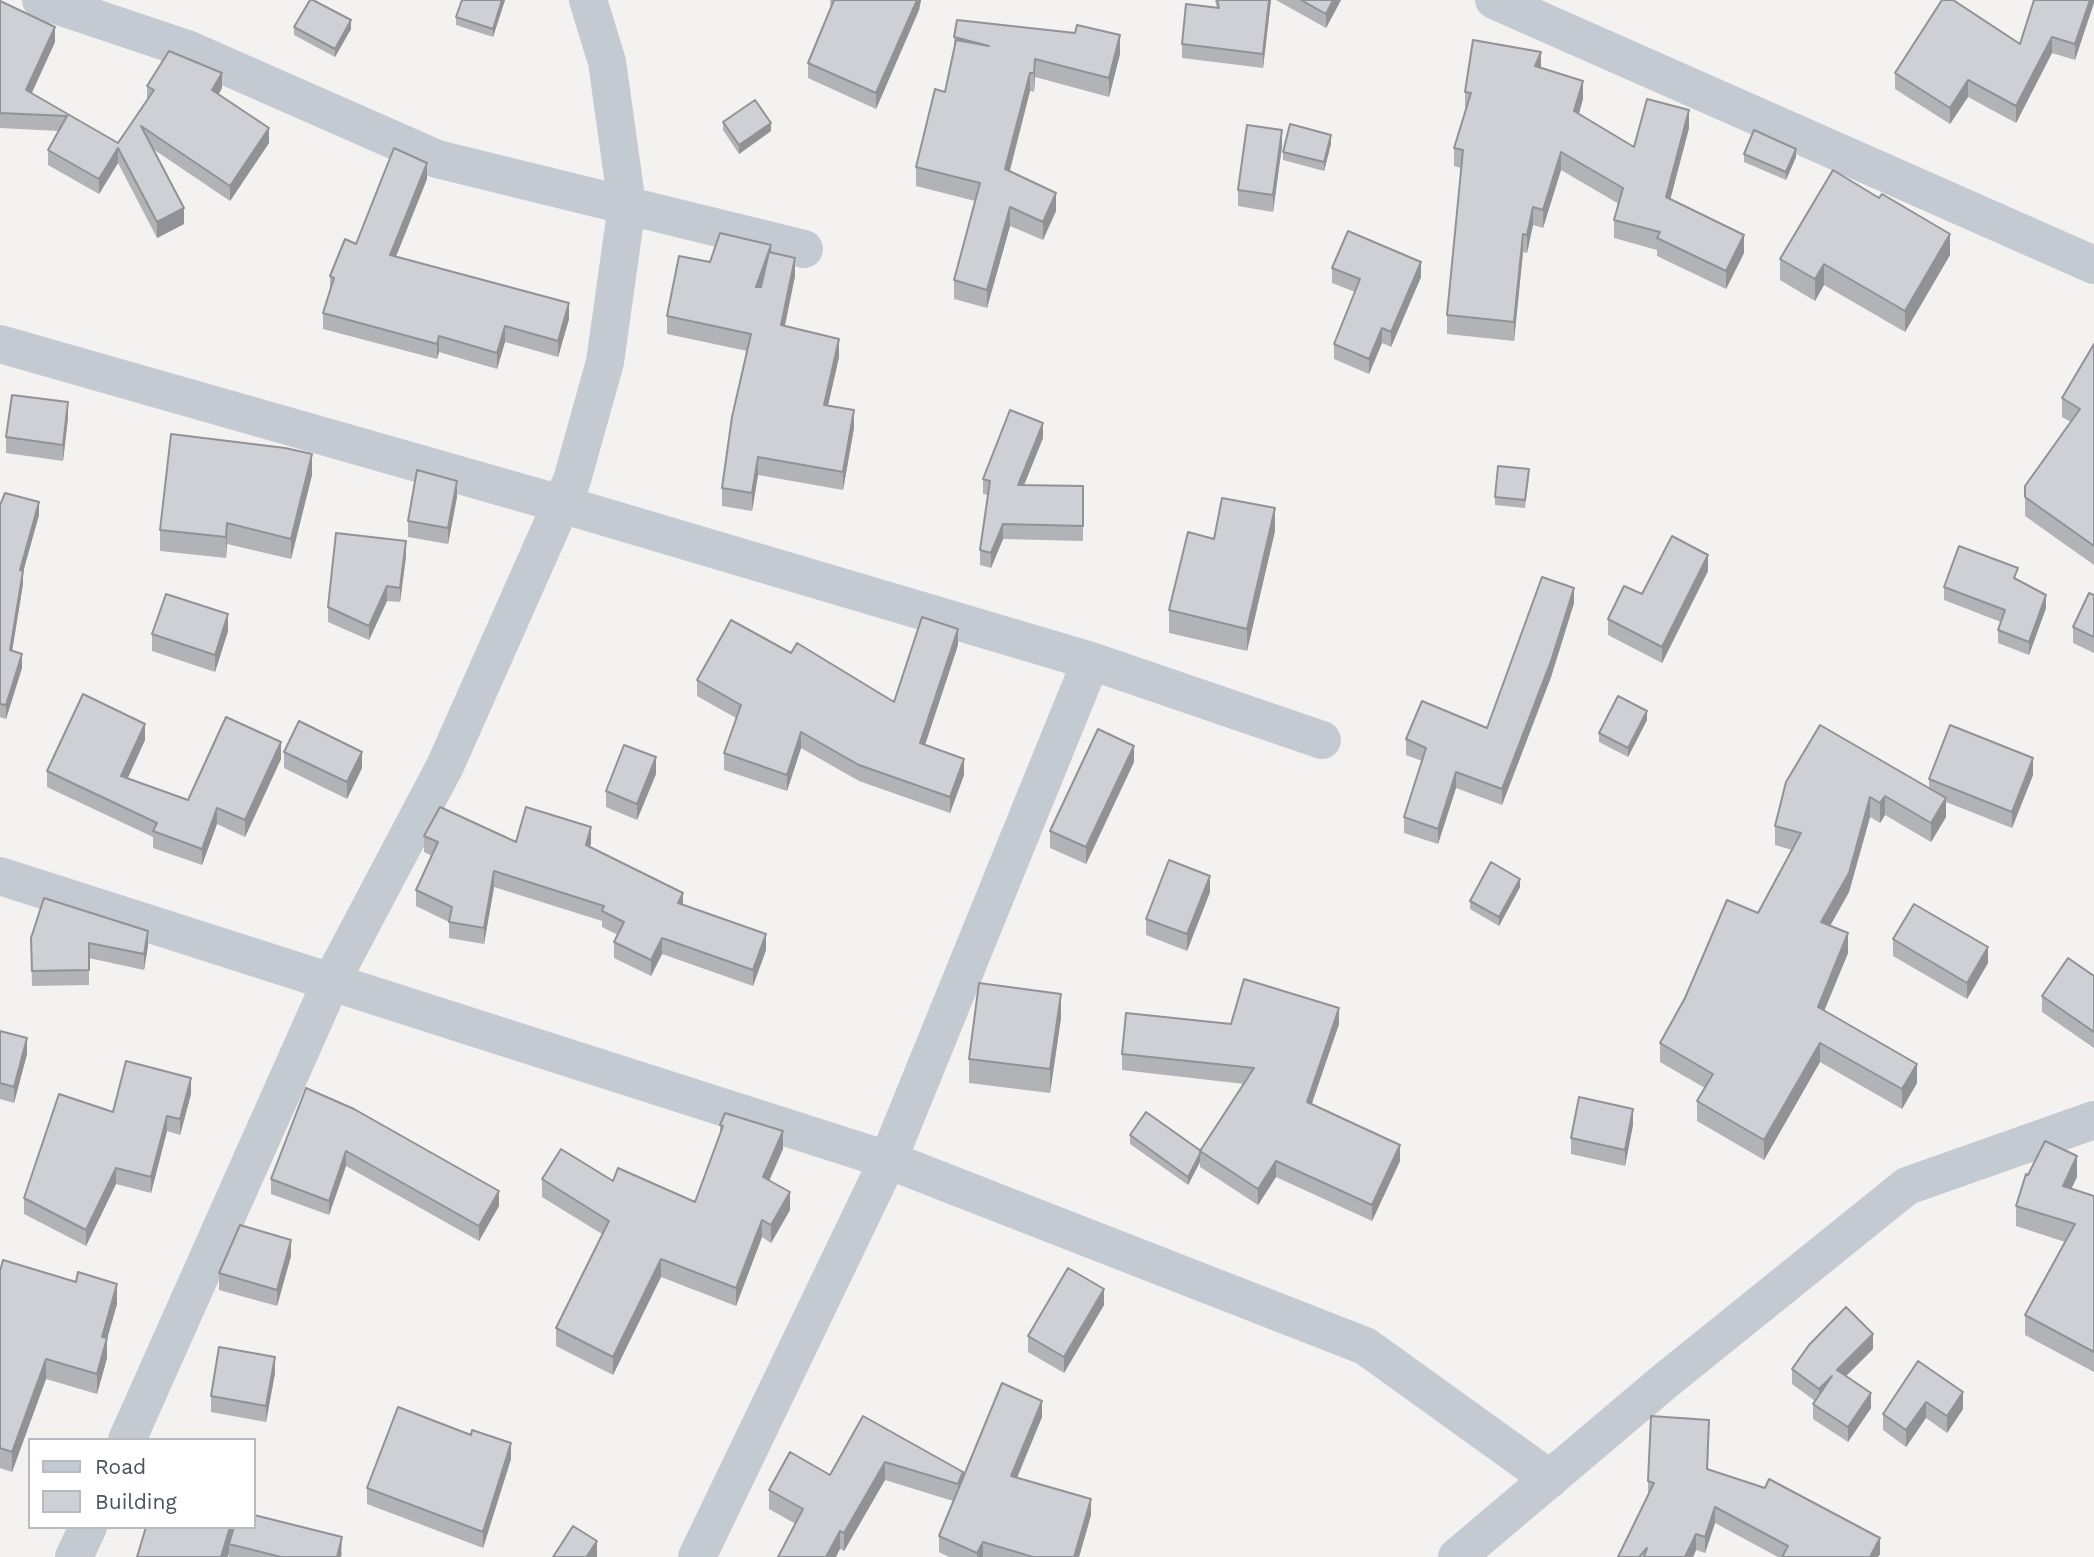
<!DOCTYPE html>
<style>
body{margin:0}
#map{position:relative;width:2094px;height:1557px;overflow:hidden;background:#f3f2f1;font-family:"Work Sans",sans-serif}
canvas{display:block}
.legend{position:absolute;left:28px;top:1438px;width:228px;height:91px;box-sizing:border-box;background:#fff;border:2px solid #b7babe;margin:0;padding:9px 12px;list-style:none;font-size:21px;color:#4b535d}
.legend li{display:flex;align-items:center;gap:14px;height:35px}
.legend b{width:35px;border:2px solid #b7babe}
</style>
<div id="map">
<canvas width="2094" height="1557"></canvas>
<ul class="legend">
<li><b style="height:9px;background:#c4cad1"></b>Road</li>
<li><b style="height:19px;background:#cfd0d5"></b>Building</li>
</ul>
</div>
<script>
const context = document.querySelector('canvas').getContext('2d');
context.lineJoin = 'round';
const toPath = rows => new Path2D(rows.map(r => 'M' + r).join(''));
function stroke(path, color, width, dash) { context.strokeStyle = color; context.lineWidth = width; context.lineCap = dash ? 'butt' : 'round'; context.setLineDash(dash || []); context.stroke(path); }
function fillPath(path, color) { context.fillStyle = color; context.fill(path, 'evenodd'); }
stroke(toPath([
 [41,0,187,49,437,159,804,249],
 [1494,0,2094,265],
 [0,344,561,504,1091,661,1322,740],
 [0,876,888,1160,1365,1346,1550,1479],
 [127,1440,331,982,445,766,572,480,605,362,627,205,607,62,588,0],
 [74,1557,88,1527],
 [697,1557,888,1160,1091,661],
 [1457,1557,1665,1381,1907,1186,2094,1120]
]), '#c4cad1', 38);
fillPath(toPath([
 [462,0,505,0,493,37,456,25,456,17],
 [830,0,921,0,919,10,876,109,808,78,808,63,831,9],
 [1215,0,1271,0,1263,68,1182,58,1182,44,1217,8],
 [1276,0,1341,0,1326,28],
 [2094,0,2075,60,2052,53,2016,123,1968,97,1950,124,1895,89,1895,73,2020,44],
 [0,2,55,42,32,93,118,143,147,100,147,86,222,88,219,94,269,143,230,201,153,149,184,224,157,238,118,163,99,194,48,165,48,150,59,131,0,128],
 [294,27,351,29,335,57,294,35],
 [954,37,1120,54,1109,97,1035,77,1034,92,1030,91,1010,171,1056,211,1043,240,1010,226,987,308,954,299,954,280,975,201,916,186,916,167,945,92,954,50],
 [1541,68,1583,99,1579,114,1634,147,1689,128,1670,199,1744,253,1726,289,1657,256,1657,250,1614,238,1614,220,1619,204,1561,170,1543,228,1533,225,1527,253,1523,252,1514,341,1447,334,1447,315,1461,168,1454,166,1454,148,1465,110,1465,92],
 [723,122,771,131,739,154,723,130],
 [1331,144,1324,171,1283,160,1283,152],
 [1282,146,1273,212,1238,206,1238,190],
 [1744,154,1796,157,1786,180,1744,162],
 [427,179,396,257,569,319,558,357,505,342,497,369,439,352,437,359,323,329,323,313,330,292,330,276,356,244],
 [1879,198,1950,255,1905,332,1824,285,1815,301,1780,280,1780,259],
 [771,253,795,276,785,326,839,357,828,405,854,428,843,490,758,475,752,511,722,506,722,488,747,351,667,334,667,316,710,262],
 [1332,268,1421,277,1391,347,1382,343,1369,374,1334,359,1334,344,1355,292,1332,283],
 [2094,344,2094,565,2025,516,2025,486,2071,422,2062,417,2062,398],
 [68,418,63,461,6,453,6,437],
 [1043,438,1024,485,1083,486,1083,541,1003,539,991,568,980,565,980,550,988,495,983,494,983,479],
 [312,475,291,559,227,544,226,558,160,551,160,530],
 [1529,477,1525,508,1495,505,1495,497],
 [457,497,448,544,408,537,408,521],
 [0,505,39,515,23,572,23,584,12,651,22,668,6,719,0,717],
 [1275,531,1247,651,1169,633,1169,610],
 [406,556,400,602,387,601,369,640,328,622,328,607],
 [1708,571,1662,663,1608,635,1608,619,1642,594],
 [2018,580,2046,608,2029,655,1998,643,1998,630,2001,622,1944,600,1944,587],
 [2094,595,2094,653,2073,643,2073,627],
 [1574,603,1551,677,1502,805,1456,788,1438,844,1404,833,1404,817,1422,761,1406,755,1406,739,1487,728],
 [228,631,215,672,152,651,152,634],
 [958,645,925,745,964,775,950,813,859,781,801,748,787,791,724,770,724,753,736,718,697,696,697,680,791,653,894,702],
 [1647,720,1628,757,1599,742,1599,733],
 [145,740,127,779,188,800,281,759,245,837,217,824,202,865,153,848,153,837,47,787,47,771],
 [284,752,362,768,347,799,284,768],
 [1134,762,1086,864,1050,848,1050,831],
 [656,774,637,820,606,807,606,791],
 [2033,775,2012,828,1946,802,1946,817,1931,842,1885,815,1880,823,1870,817,1849,892,1830,926,1848,953,1824,1011,1917,1083,1902,1109,1820,1062,1764,1160,1697,1121,1697,1101,1705,1088,1660,1062,1660,1043,1758,913,1792,850,1775,845,1775,826,1786,782,1929,788,1929,779],
 [424,836,516,842,591,843,590,847,683,905,766,950,753,986,662,954,651,976,614,958,614,942,618,935,602,927,602,921,494,887,484,944,449,938,449,922,416,906,416,890,432,856,424,852],
 [1520,887,1499,926,1470,909,1470,901],
 [1210,892,1187,951,1146,935,1146,919],
 [31,938,148,946,144,970,89,958,89,985,32,986],
 [1893,939,1988,963,1967,999,1893,956],
 [2094,976,2094,1048,2042,1012,2042,996],
 [1061,1018,1050,1093,969,1083,969,1059],
 [1231,1024,1339,1024,1311,1104,1400,1161,1372,1221,1276,1177,1258,1205,1200,1167,1200,1162,1188,1185,1130,1144,1130,1135,1200,1150,1244,1084,1122,1070,1122,1054],
 [0,1031,27,1054,14,1103,0,1099],
 [306,1088,499,1206,479,1241,346,1166,329,1215,271,1194,271,1179],
 [191,1094,180,1135,167,1131,151,1193,116,1184,86,1246,24,1214,24,1198,113,1112],
 [720,1125,783,1149,769,1180,790,1210,771,1243,762,1237,736,1306,661,1277,613,1375,556,1346,556,1328,602,1234,542,1197,542,1179,613,1181,695,1202,720,1133],
 [1633,1125,1625,1166,1571,1154,1571,1138],
 [2028,1175,2077,1177,2071,1189,2094,1196,2094,1372,2025,1335,2025,1315,2065,1242,2016,1226,2016,1206],
 [291,1256,277,1306,219,1290,219,1273],
 [0,1271,117,1304,107,1339,107,1358,97,1394,46,1379,12,1472,0,1468],
 [1104,1305,1064,1373,1028,1352,1028,1336],
 [1873,1349,1846,1376,1871,1408,1848,1442,1813,1419,1813,1404,1815,1401,1792,1384,1792,1369],
 [1918,1361,1963,1409,1947,1433,1926,1418,1906,1447,1883,1430,1883,1414],
 [275,1373,266,1422,211,1412,211,1396],
 [863,1416,963,1478,1042,1417,1017,1478,1091,1515,1079,1557,949,1557,939,1552,939,1536,953,1501,885,1480,844,1551,769,1509,769,1490,830,1475],
 [1709,1436,1708,1470,1880,1554,1878,1557,1778,1557,1715,1523,1705,1553,1696,1550,1693,1557,1618,1557,1648,1496,1648,1481],
 [511,1459,483,1548,367,1504,367,1488],
 [146,1527,342,1553,341,1557,229,1557,229,1553]
]), '#b2b3b7');
fillPath(toPath([
 [502,0,505,0,493,37,493,29],
 [917,0,921,0,919,10,876,109,876,93],
 [1269,0,1271,0,1263,68,1263,54],
 [1333,0,1341,0,1326,28,1326,14],
 [2090,0,2094,0,2094,3,2075,60,2075,44],
 [351,20,351,29,335,57,335,49],
 [55,27,55,42,26,105,26,90],
 [1120,35,1120,54,1109,97,1109,78],
 [2052,37,2052,53,2016,123,2016,106],
 [1541,52,1541,70,1535,66],
 [1035,59,1035,77,1034,92,1034,73],
 [222,73,222,88,212,105,212,90],
 [1030,73,1030,91,1005,188,1005,169],
 [1968,80,1968,97,1950,124,1950,108],
 [1583,81,1583,99,1574,130,1574,111],
 [1689,110,1689,128,1666,216,1666,197],
 [771,123,771,131,739,154,739,145],
 [269,128,269,143,230,201,230,186],
 [1282,130,1282,146,1273,212,1273,195],
 [1331,135,1331,144,1324,171,1324,162],
 [118,148,118,163,99,194,99,179],
 [1796,149,1796,157,1786,180,1786,172],
 [1561,152,1561,170,1543,228,1543,210],
 [427,163,427,179,390,271,390,255],
 [1056,193,1056,211,1043,240,1043,222],
 [1010,207,1010,226,987,308,987,290],
 [1533,207,1533,225,1527,253,1527,235],
 [184,208,184,224,157,238,157,222],
 [1523,234,1523,252,1514,341,1514,322],
 [1950,234,1950,255,1905,332,1905,311],
 [1744,235,1744,253,1726,289,1726,271],
 [771,245,771,263,756,305,756,287],
 [795,258,795,276,781,343,781,325],
 [1421,262,1421,277,1391,347,1391,332],
 [1824,264,1824,285,1815,301,1815,279],
 [569,303,569,319,558,357,558,341],
 [505,326,505,342,497,369,497,353],
 [1382,328,1382,343,1369,374,1369,359],
 [439,336,439,352,437,359,437,344],
 [839,339,839,357,824,423,824,405],
 [68,402,68,418,63,461,63,445],
 [854,410,854,428,843,490,843,472],
 [1043,423,1043,438,1018,500,1018,485],
 [312,454,312,475,291,559,291,539],
 [758,457,758,475,752,511,752,493],
 [457,481,457,497,448,544,448,528],
 [39,502,39,515,23,572,23,584,10,664,10,650,20,570],
 [1275,508,1275,531,1247,651,1247,629],
 [227,523,227,544,226,558,226,537],
 [1003,524,1003,539,991,568,991,553],
 [406,541,406,556,400,602,400,588],
 [1708,555,1708,571,1662,663,1662,647],
 [387,586,387,601,369,640,369,626],
 [1574,588,1574,603,1551,677,1502,805,1502,789],
 [2046,595,2046,608,2029,655,2029,642],
 [228,614,228,631,215,672,215,655],
 [958,629,958,645,920,760,920,743],
 [22,654,22,668,6,719,6,705],
 [1647,711,1647,720,1628,757,1628,748],
 [145,724,145,740,121,793,121,776],
 [801,732,801,748,787,791,787,775],
 [281,742,281,759,245,837,245,820],
 [1134,746,1134,762,1086,864,1086,847],
 [362,752,362,768,347,799,347,782],
 [656,757,656,774,637,820,637,804],
 [2033,758,2033,775,2012,828,2012,812],
 [964,759,964,775,950,813,950,797],
 [1456,772,1456,788,1438,844,1438,829],
 [1885,796,1885,815,1880,823,1880,803],
 [1870,797,1870,817,1849,892,1821,942,1821,922],
 [1946,798,1946,817,1931,842,1931,823],
 [217,808,217,824,202,865,202,849],
 [591,827,591,843,586,861,586,845],
 [494,871,494,887,484,944,484,928],
 [1210,876,1210,892,1187,951,1187,934],
 [1520,879,1520,887,1499,926,1499,917],
 [683,893,683,909,678,903],
 [148,931,148,946,144,970,144,954],
 [1848,933,1848,953,1818,1026,1818,1007],
 [766,934,766,950,753,986,753,970],
 [662,938,662,954,651,976,651,960],
 [1988,947,1988,963,1967,999,1967,983],
 [1061,994,1061,1018,1050,1093,1050,1069],
 [1339,1008,1339,1024,1307,1118,1307,1102],
 [27,1038,27,1054,14,1103,14,1087],
 [1820,1043,1820,1062,1764,1160,1764,1140],
 [1917,1064,1917,1083,1902,1109,1902,1089],
 [191,1078,191,1094,180,1135,180,1119],
 [1633,1109,1633,1125,1625,1166,1625,1150],
 [167,1116,167,1131,151,1193,151,1177],
 [783,1131,783,1149,763,1195,763,1177],
 [1400,1145,1400,1161,1372,1221,1372,1205],
 [346,1151,346,1166,329,1215,329,1201],
 [1200,1154,1200,1162,1188,1185,1188,1177],
 [2077,1156,2077,1177,2063,1206,2063,1186],
 [1276,1161,1276,1177,1258,1205,1258,1189],
 [116,1168,116,1184,86,1246,86,1230],
 [499,1191,499,1206,479,1241,479,1226],
 [790,1192,790,1210,771,1243,771,1225],
 [762,1220,762,1237,736,1306,736,1288],
 [291,1240,291,1256,277,1306,277,1290],
 [661,1259,661,1277,613,1375,613,1357],
 [117,1284,117,1304,107,1339,107,1358,97,1394,97,1374,102,1337],
 [1104,1289,1104,1305,1064,1373,1064,1357],
 [1873,1334,1873,1349,1837,1385,1837,1370],
 [275,1357,275,1373,266,1422,266,1406],
 [46,1359,46,1379,12,1472,12,1452],
 [1832,1376,1819,1404,1819,1389],
 [1963,1392,1963,1409,1947,1433,1947,1416],
 [1871,1393,1871,1408,1848,1442,1848,1427],
 [1042,1401,1042,1417,1011,1492,1011,1476],
 [1926,1402,1926,1418,1906,1447,1906,1430],
 [511,1443,511,1459,483,1548,483,1532],
 [885,1462,885,1480,844,1551,844,1533],
 [963,1472,963,1491,958,1502,958,1484],
 [1091,1499,1091,1515,1079,1557,1074,1557],
 [1715,1507,1715,1523,1705,1553,1705,1537],
 [230,1527,235,1527,229,1544,229,1553,228,1557,221,1557],
 [840,1531,840,1549,836,1557,826,1557],
 [1696,1534,1696,1550,1693,1557,1685,1557],
 [342,1537,341,1557,337,1557],
 [1880,1538,1880,1554,1878,1557,1870,1557],
 [597,1541,597,1557,587,1557,587,1556],
 [983,1542,983,1557,977,1557,977,1553]
]), '#919295');
const building = toPath([
 [310,0,313,0,351,20,335,49,294,27,310,0],
 [462,0,502,0,493,29,456,17,462,0],
 [834,0,917,0,876,93,808,63,834,0],
 [1217,0,1269,0,1263,54,1182,44,1186,4,1219,8,1217,0],
 [1301,0,1333,0,1326,14,1301,0],
 [1942,0,1953,0,2020,44,2034,0,2090,0,2075,44,2052,37,2016,106,1968,80,1950,108,1895,73,1942,0],
 [0,1,55,27,26,90,118,143,154,90,147,86,169,51,222,73,212,90,269,128,230,186,141,126,184,208,157,222,118,148,99,179,48,150,67,116,0,113,0,1],
 [957,20,1075,33,1077,25,1120,35,1109,78,1035,59,1034,73,1030,73,1005,169,1056,193,1043,222,1010,207,987,290,954,280,980,183,916,167,935,89,945,92,956,40,989,46,954,37,957,20],
 [1473,40,1541,52,1535,66,1583,81,1574,111,1634,147,1647,99,1689,110,1666,197,1744,235,1726,271,1657,238,1660,232,1614,220,1623,188,1561,152,1543,210,1533,207,1527,235,1523,234,1514,322,1447,315,1463,150,1454,148,1471,93,1465,92,1473,40],
 [755,100,771,123,739,145,723,122,755,100],
 [1290,124,1331,135,1324,162,1283,152,1290,124],
 [1247,125,1282,130,1273,195,1238,190,1247,125],
 [1754,130,1796,149,1786,172,1744,154,1754,130],
 [394,148,427,163,390,255,569,303,558,341,505,326,497,353,439,336,437,344,323,313,334,278,330,276,345,239,356,244,394,148],
 [1833,170,1879,198,1882,194,1950,234,1905,311,1824,264,1815,279,1780,259,1833,170],
 [1348,231,1421,262,1391,332,1382,328,1369,359,1334,344,1360,279,1332,268,1348,231],
 [720,233,771,245,756,287,761,287,769,252,795,258,781,325,839,339,824,405,854,410,843,472,758,457,752,493,722,488,732,417,751,334,667,316,679,256,710,262,720,233],
 [2094,344,2094,546,2025,497,2025,486,2080,409,2062,398,2094,344],
 [12,395,68,402,63,445,6,437,12,395],
 [1010,410,1043,423,1018,485,1083,486,1083,526,1003,524,991,553,980,550,990,481,983,479,1010,410],
 [171,434,285,448,312,454,291,539,227,523,226,537,160,530,171,434],
 [1498,466,1529,469,1525,500,1495,497,1498,466],
 [417,470,457,481,448,528,408,521,417,470],
 [5,493,39,502,20,570,23,571,10,650,22,654,6,705,0,704,0,505,5,493],
 [1222,498,1275,508,1247,629,1169,610,1188,532,1214,539,1222,498],
 [336,533,406,541,400,588,387,586,369,626,328,607,336,533],
 [1672,536,1708,555,1662,647,1608,619,1624,586,1642,594,1672,536],
 [1959,546,2018,568,2014,578,2046,595,2029,642,1998,630,2005,610,1944,587,1959,546],
 [1542,577,1574,588,1551,661,1502,789,1456,772,1438,829,1404,817,1426,748,1406,739,1422,701,1487,728,1542,577],
 [2089,593,2094,595,2094,637,2073,627,2089,593],
 [166,594,228,614,215,655,152,634,166,594],
 [922,617,958,629,920,743,964,759,950,797,859,765,801,732,787,775,724,753,741,705,697,680,731,620,791,653,797,643,894,702,922,617],
 [83,694,145,724,121,776,188,800,226,717,281,742,245,820,217,808,202,849,153,831,157,823,47,771,83,694],
 [1618,696,1647,711,1628,748,1599,733,1618,696],
 [299,721,362,752,347,782,284,752,299,721],
 [1820,725,1946,798,1931,823,1885,796,1880,803,1870,797,1849,873,1821,922,1848,933,1818,1007,1917,1064,1902,1089,1820,1043,1764,1140,1697,1101,1713,1074,1660,1043,1685,998,1727,900,1758,913,1801,833,1775,826,1786,782,1820,725],
 [1950,725,2033,758,2012,812,1929,779,1950,725],
 [1098,729,1134,746,1086,847,1050,831,1098,729],
 [624,745,656,757,637,804,606,791,624,745],
 [440,807,516,842,526,807,591,827,586,845,683,893,678,903,766,934,753,970,662,938,651,960,614,942,624,922,602,911,604,906,494,871,484,928,449,922,452,907,416,890,438,842,424,836,440,807],
 [1169,860,1210,876,1187,934,1146,919,1169,860],
 [1491,862,1520,879,1499,917,1470,901,1491,862],
 [44,898,148,931,144,954,89,943,89,970,32,971,31,938,44,898],
 [1914,904,1988,947,1967,983,1893,939,1914,904],
 [2068,958,2094,976,2094,1032,2042,996,2068,958],
 [1244,979,1339,1008,1307,1102,1400,1145,1372,1205,1276,1161,1258,1189,1200,1151,1254,1068,1122,1054,1126,1013,1231,1024,1244,979],
 [979,983,1061,994,1050,1069,969,1059,979,983],
 [0,1031,27,1038,14,1087,0,1083,0,1031],
 [126,1061,191,1078,180,1119,167,1116,151,1177,116,1168,86,1230,24,1198,59,1094,113,1112,126,1061],
 [306,1088,354,1109,499,1191,479,1226,346,1151,329,1201,271,1179,306,1088],
 [1579,1097,1633,1109,1625,1150,1571,1138,1579,1097],
 [1146,1112,1201,1151,1200,1151,1200,1154,1188,1177,1130,1135,1146,1112],
 [725,1113,783,1131,763,1177,790,1192,771,1225,762,1220,736,1288,661,1259,613,1357,556,1328,609,1221,542,1179,561,1149,613,1181,618,1168,695,1202,723,1126,720,1125,725,1113],
 [2045,1141,2077,1156,2063,1186,2094,1196,2094,1352,2025,1315,2075,1224,2016,1206,2026,1174,2028,1175,2045,1141],
 [240,1225,291,1240,277,1290,219,1273,240,1225],
 [3,1260,76,1282,78,1272,117,1284,102,1337,107,1338,97,1374,46,1359,12,1452,0,1448,0,1271,3,1260],
 [1068,1268,1104,1289,1064,1357,1028,1336,1068,1268],
 [1846,1307,1873,1334,1837,1370,1871,1393,1848,1427,1813,1404,1832,1376,1819,1389,1792,1369,1809,1345,1846,1307],
 [219,1347,275,1357,266,1406,211,1396,219,1347],
 [1918,1361,1963,1392,1947,1416,1926,1402,1906,1430,1883,1414,1918,1361],
 [1002,1383,1042,1401,1011,1476,1091,1499,1074,1557,1033,1557,983,1542,977,1553,939,1536,1002,1383],
 [398,1407,471,1435,472,1430,511,1443,483,1532,367,1488,398,1407],
 [863,1416,963,1472,958,1484,885,1462,844,1533,840,1531,826,1557,778,1557,803,1509,769,1490,790,1452,830,1475,863,1416],
 [1651,1416,1709,1420,1707,1469,1765,1488,1769,1479,1880,1538,1870,1557,1782,1557,1788,1546,1715,1507,1705,1537,1696,1534,1685,1557,1644,1557,1647,1548,1639,1557,1618,1557,1654,1483,1648,1481,1651,1416],
 [254,1515,342,1537,337,1557,281,1557,229,1544,234,1527,254,1527,254,1515],
 [573,1526,597,1541,587,1556,590,1557,553,1557,573,1526],
 [146,1527,230,1527,221,1557,137,1557,146,1527]
]);
fillPath(building, '#cfd0d5');
stroke(building, '#919295', 2);
</script>
